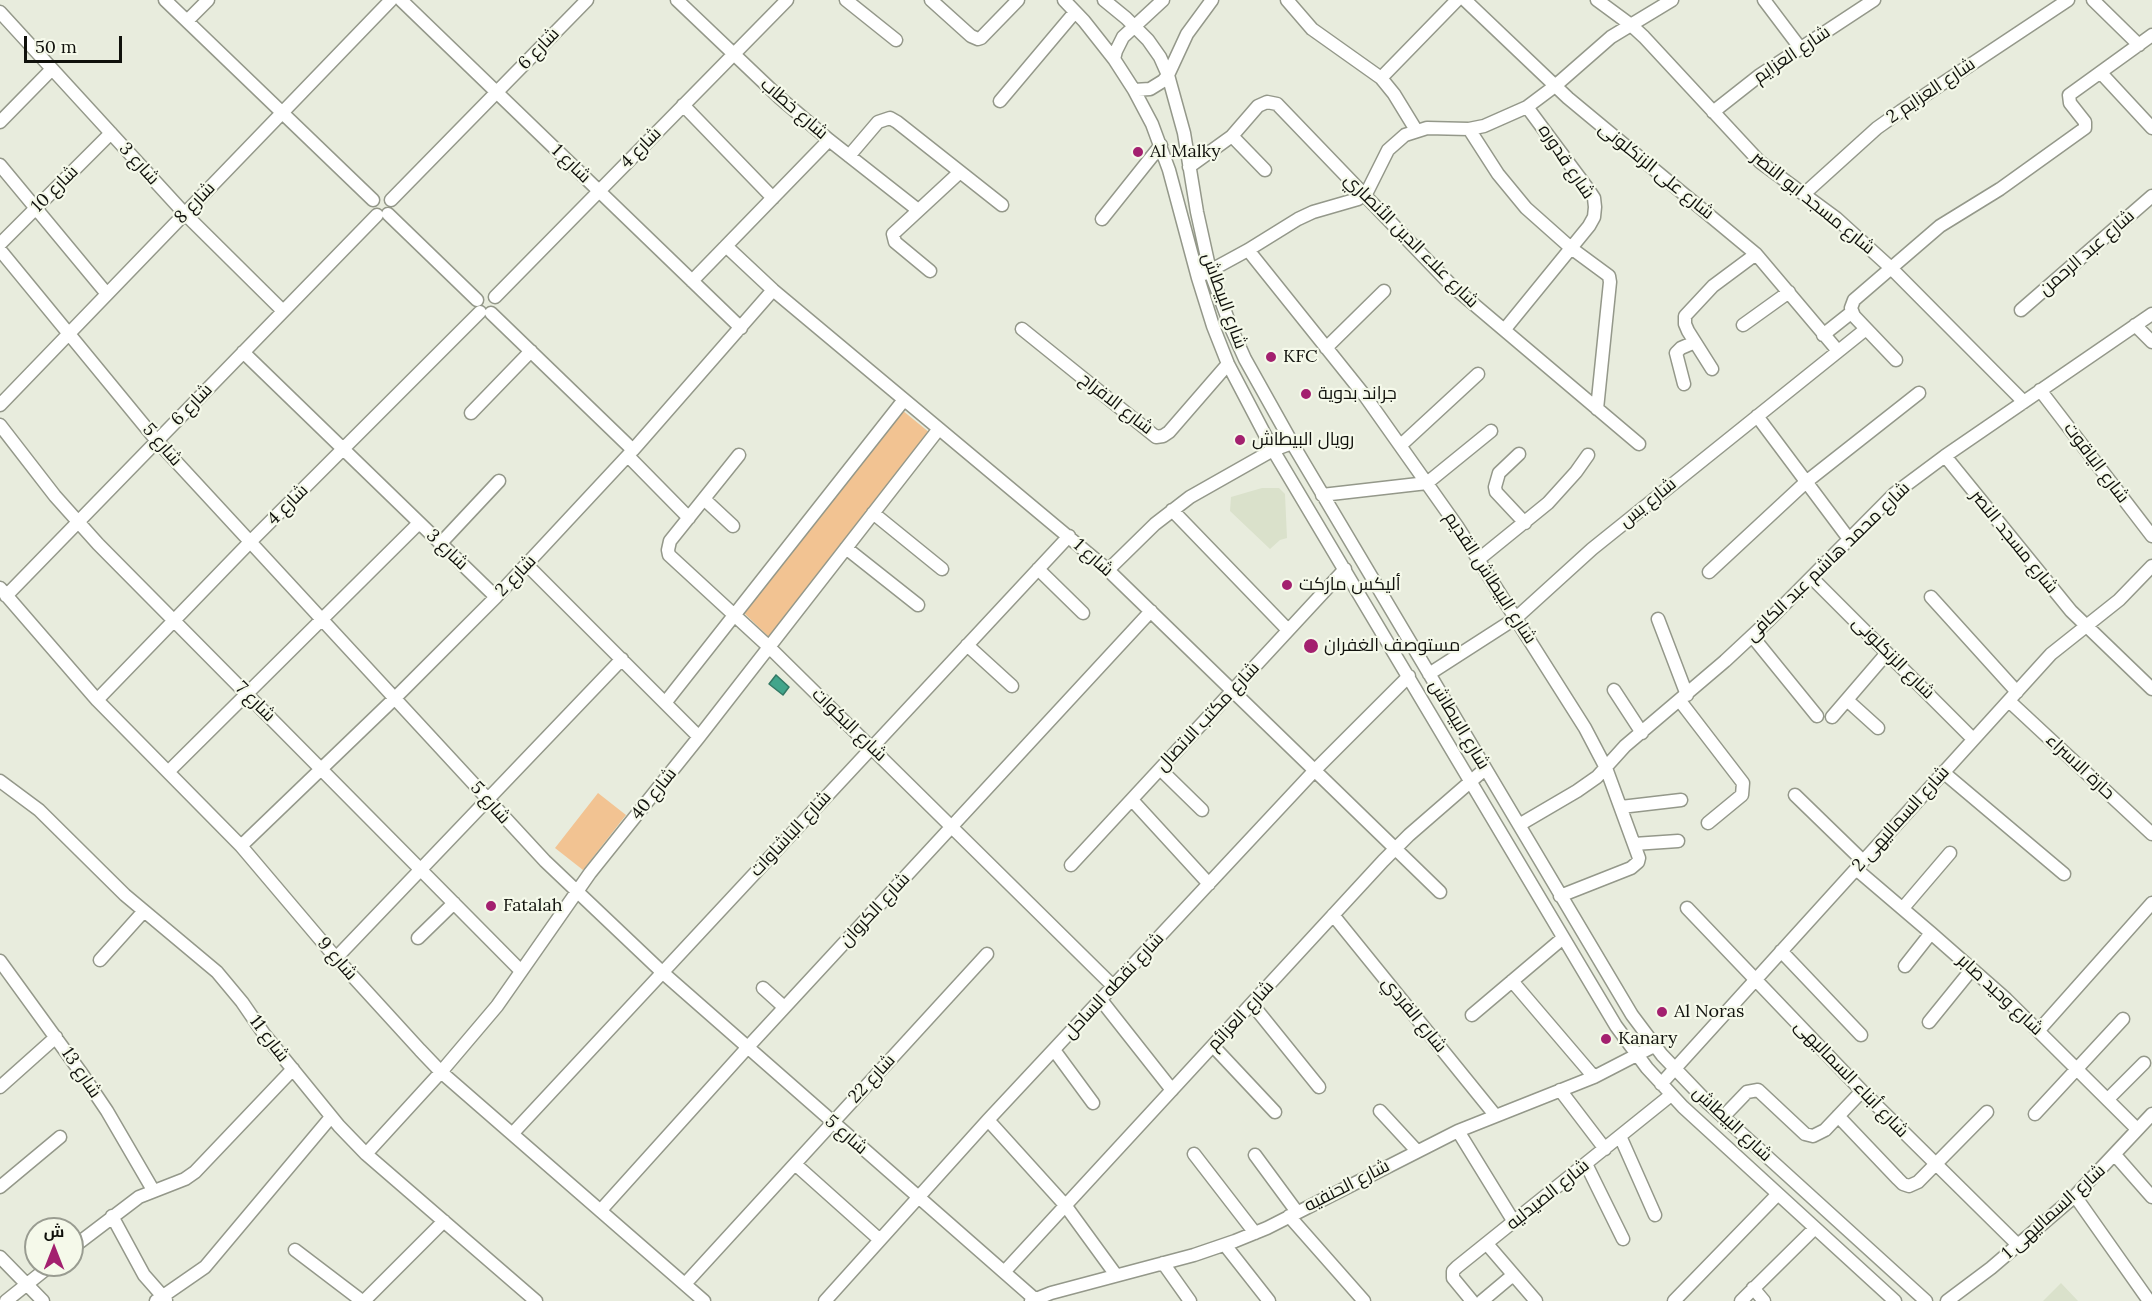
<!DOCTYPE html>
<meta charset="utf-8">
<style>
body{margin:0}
#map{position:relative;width:2152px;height:1301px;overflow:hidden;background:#e8ecdd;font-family:Lora,Cairo,serif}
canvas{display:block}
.north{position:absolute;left:24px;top:1217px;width:60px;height:60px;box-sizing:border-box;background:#f5f9ea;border:2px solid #999c91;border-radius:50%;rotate:0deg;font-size:16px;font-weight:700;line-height:24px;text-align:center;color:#10110c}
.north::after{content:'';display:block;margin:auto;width:21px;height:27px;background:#a3206f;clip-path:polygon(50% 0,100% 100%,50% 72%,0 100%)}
.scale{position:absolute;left:24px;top:36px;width:98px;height:27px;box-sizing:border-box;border:3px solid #10110c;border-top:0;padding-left:8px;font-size:18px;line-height:21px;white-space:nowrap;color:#10110c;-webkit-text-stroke:4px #f5f9ea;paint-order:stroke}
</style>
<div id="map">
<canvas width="2152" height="1301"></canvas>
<div class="north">ش</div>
<div class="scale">50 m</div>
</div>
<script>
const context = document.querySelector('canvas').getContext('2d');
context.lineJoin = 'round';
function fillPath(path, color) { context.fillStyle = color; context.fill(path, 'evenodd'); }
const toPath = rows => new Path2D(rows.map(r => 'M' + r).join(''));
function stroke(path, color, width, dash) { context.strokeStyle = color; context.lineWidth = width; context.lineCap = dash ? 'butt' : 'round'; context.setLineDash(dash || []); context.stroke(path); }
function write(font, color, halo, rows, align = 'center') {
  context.font = font + ' Lora,Cairo,serif'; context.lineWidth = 4.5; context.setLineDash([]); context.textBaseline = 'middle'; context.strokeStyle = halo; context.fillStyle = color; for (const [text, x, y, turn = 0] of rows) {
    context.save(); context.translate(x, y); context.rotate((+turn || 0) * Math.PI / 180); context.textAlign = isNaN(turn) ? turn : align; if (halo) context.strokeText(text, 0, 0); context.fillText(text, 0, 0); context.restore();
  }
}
fillPath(toPath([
 [1262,488,1279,488,1285,494,1287,538,1280,540,1270,549,1230,511,1231,497],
 [2061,1283,2078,1301,2043,1301]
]), '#dae1cb');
fillPath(toPath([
 [902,410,930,433,771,639,744,613],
 [598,793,626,815,583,870,555,848]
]), '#f2c392');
const water = toPath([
 [776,675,789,687,783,695,769,684,776,675]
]);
fillPath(water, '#41a58b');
stroke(water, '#327965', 1.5);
const minor = toPath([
 [165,0,373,200],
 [401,0,741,328],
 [677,0,780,98,829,140,918,210],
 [846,0,896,40],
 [931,0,971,36,978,39,981,38,1018,0],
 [1064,0,1084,21,1114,59,1134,90,1152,124,1169,170,1198,278,1213,326,1228,364,1273,450,1616,1026,1647,1068,1683,1107,1895,1301],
 [1104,0,1126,18,1148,40,1160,57,1168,75,1184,133,1197,212,1210,271,1232,330,1245,359,1292,443,1632,1015,1662,1055,1708,1103,1926,1301],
 [1287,0,1312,29,1381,78,1394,94,1416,130],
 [1465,0,1568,98,1756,254,1838,351],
 [1597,0,1631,25,1644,37,1760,162,1836,218,1891,268,2024,402],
 [1764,0,1801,49],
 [2093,0,2139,45],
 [0,12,185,214,283,311],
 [187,21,208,0],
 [1114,59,1116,51,1123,37,1163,0],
 [2101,73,2152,128],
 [1381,78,1457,0],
 [1134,90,1150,89,1163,81,1168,75,1187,34,1212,0],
 [1000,101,1075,12],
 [683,105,773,198],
 [1713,112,1760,75,1874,0],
 [0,122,52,69],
 [1469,129,1498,174,1526,208,1571,248,1609,276,1610,282,1597,409],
 [1232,136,1265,170],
 [849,156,878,122,890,118,897,122,1002,205],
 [0,165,107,294],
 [1189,167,1232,136,1258,106,1267,102,1277,104,1451,285,1639,444],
 [1804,194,1877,128,1901,111,2068,0],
 [391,200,587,0],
 [388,214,477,300],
 [1102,219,1161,145],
 [0,244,111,133],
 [726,246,773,290,1108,570,1440,892],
 [0,250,157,441,545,861,662,972,1037,1301],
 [1248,250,1365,396,1457,526,1585,728,1606,768,1639,858,1638,862,1631,868,1560,896],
 [930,271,895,242,893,234,960,172],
 [1204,274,1248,250,1298,219,1313,212,1358,199,1368,190,1388,150,1405,135,1427,128,1469,129,1484,126,1527,107,1555,86,1611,37,1672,0],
 [692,281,829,140],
 [495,297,787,0],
 [2021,310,2152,196],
 [491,313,633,450],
 [1743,325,1789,292],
 [2135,325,2152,342],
 [1022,329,1156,437,1163,436,1169,432,1228,364],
 [1505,329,1589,226,1594,217,1595,207,1594,198,1588,189,1527,107],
 [1823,335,1852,312],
 [1326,348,1384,291],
 [243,352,496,597],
 [1896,360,1854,316,1851,308,1854,300,1940,226,2000,189,2085,128,2085,122,2070,103,2069,95,2152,35],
 [1712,369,1688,331,1685,324,1685,316,1713,286,1756,254],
 [1684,384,1676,353,1681,348,1695,342],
 [2040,390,2152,536],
 [0,405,391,0],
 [471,413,531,351],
 [1757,416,1849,539],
 [0,425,55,496,98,544,521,971],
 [1401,445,1478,374],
 [1519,454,1499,473,1495,487,1496,492,1525,523],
 [739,455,670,541,668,550,669,555,769,647,1113,986],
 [628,456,689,518],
 [1945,456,2071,611,2152,689],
 [1322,495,1427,483,1491,431],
 [704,499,733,526],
 [1172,510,1288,630],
 [873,513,942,569],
 [440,544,499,481],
 [846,548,918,605],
 [1479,559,1548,503,1576,472,1588,455],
 [527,565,699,737],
 [1038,569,1083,613],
 [1108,570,1155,524,1190,497,1273,450,1292,443],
 [1709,572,1806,482,1919,393],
 [1812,578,1973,739],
 [0,588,97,700,241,846,336,958,420,1050,441,1072,704,1301],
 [6,596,377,215],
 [1931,597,2017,692],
 [1658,619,1687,695],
 [1752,636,1817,716],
 [967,645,1012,686],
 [1429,674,1516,618,1592,549,1866,329],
 [1614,690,1642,733],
 [97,700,250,542,480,312],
 [1847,700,1878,728],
 [1680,701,1743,783,1742,795,1708,823],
 [2009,701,2152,834],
 [665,703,903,401],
 [1832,717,1887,653],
 [1160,769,1202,810],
 [168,772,419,523],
 [1943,772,2064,874],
 [0,781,39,810,125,895,217,972,242,1002,264,1034,339,1126,366,1154,536,1301],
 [1795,795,1863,861],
 [1132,800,1209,884],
 [1621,807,1681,800],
 [1519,825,1577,791,1597,777,1625,746,1725,661,1769,620,1894,494,1945,456,2152,314],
 [1634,844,1678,841],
 [241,846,395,698,496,597,633,450,773,290],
 [1071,865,1345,569],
 [1856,869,1931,933,2006,999,2137,1129],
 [1687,908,1862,1091,2018,1245],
 [1903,908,1950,853],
 [1333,915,1495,1115],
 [418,938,454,903],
 [1781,951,1861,1035],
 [336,958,622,659],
 [100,960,144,911],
 [0,961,82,1074,107,1111,153,1190],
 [1905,966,1931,933],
 [1512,981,1594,1077],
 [763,988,784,1007],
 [1101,1000,1172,1090],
 [1252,1004,1319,1087],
 [1472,1015,1563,938],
 [1929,1022,1972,969],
 [2039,1030,2152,903],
 [1213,1046,1275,1112],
 [1054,1050,1093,1103],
 [1661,1084,2051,654,2119,600,2152,566],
 [0,1087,56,1037],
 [1560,1090,1605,1149],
 [2108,1099,2144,1063],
 [1380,1111,1417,1151],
 [2035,1114,2123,1019],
 [1838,1116,1898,1179,1903,1184,1909,1186,1918,1182,1987,1112],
 [1723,1117,1747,1092,1758,1090,1805,1134,1813,1136,1825,1130,1862,1091],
 [988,1120,1065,1205,1116,1275],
 [1458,1131,1514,1222],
 [513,1133,1069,536],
 [1620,1136,1655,1215],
 [366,1154,441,1072,497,1006,590,873,699,737,938,430],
 [1194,1154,1255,1233],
 [1255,1155,1297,1212],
 [2115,1155,2152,1197],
 [795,1164,880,1240],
 [1586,1164,1623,1239],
 [0,1187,60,1137],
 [2075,1196,2149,1301],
 [601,1210,747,1048,1151,611],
 [112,1216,144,1275,166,1300],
 [1289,1216,1364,1301],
 [1487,1244,1536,1301],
 [1225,1245,1269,1301],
 [72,1248,139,1197,185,1179,195,1172,293,1069],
 [295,1250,362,1301],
 [0,1257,43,1301],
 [1163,1263,1190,1301],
 [1005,1271,1383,861,1409,835,1485,769],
 [685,1284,987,954],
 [1753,1288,1764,1301],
 [6,1301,51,1265],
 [156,1301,205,1267,331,1117],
 [364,1301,444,1221],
 [825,1301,988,1120,1315,770,1409,676],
 [1031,1301,1051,1293,1194,1255,1235,1241,1267,1228,1458,1131,1594,1077,1654,1046],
 [1472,1301,1453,1278,1453,1271,1457,1267,1671,1095],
 [1482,1301,1513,1275],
 [1674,1301,1778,1194],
 [1741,1301,1815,1228],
 [1947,1301,1991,1268,2075,1196,2152,1114]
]);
stroke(minor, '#94988a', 15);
stroke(minor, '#fff', 12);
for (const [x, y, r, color] of [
 [1138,152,6,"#a3206f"],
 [1271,357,6,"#a3206f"],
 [1306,394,6,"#a3206f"],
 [1240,440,6,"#a3206f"],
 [1287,585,6,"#a3206f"],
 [1311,646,8,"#a3206f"],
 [491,906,6,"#a3206f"],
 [1662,1012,6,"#a3206f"],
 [1606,1039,6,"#a3206f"]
]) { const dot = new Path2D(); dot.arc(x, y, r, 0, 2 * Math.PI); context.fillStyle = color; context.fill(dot); stroke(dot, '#f5f9ea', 2); }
write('18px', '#10110c', '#f5f9ea', [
 ["شارع 6",539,49,-46],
 ["شارع العزايم",1792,55,-34],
 ["شارع العزايم 2",1931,91,-34],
 ["شارع خطاب",794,109,41],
 ["شارع 4",641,148,-45],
 ["شارع قدوره",1566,162,56],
 ["شارع 3",139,164,48],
 ["شارع 1",571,164,44],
 ["شارع على الزنكلونى",1656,171,39],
 ["شارع 10",55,189,-45],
 ["شارع 8",195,203,-46],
 ["شارع مسجد ابو النصر",1813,203,39],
 ["شارع علاء الدين الأنصاري",1411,241,45],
 ["شارع عبد الرحمن",2087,253,-41],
 ["شارع البيطاش",1224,301,70],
 ["شارع الافراح",1116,404,38],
 ["شارع 6",192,405,-46],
 ["شارع 5",162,445,49],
 ["شارع الياقوت",2096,463,53],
 ["شارع يس",1648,503,-39],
 ["شارع 4",288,505,-45],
 ["شارع مسجد النصر",2014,542,51],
 ["شارع 3",447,550,44],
 ["شارع 1",1093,558,42],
 ["شارع محمد هاشم عبد الكافى",1828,562,-44],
 ["شارع 2",516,576,-46],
 ["شارع البيطاش القديم",1490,578,57],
 ["شارع الزنكلونى",1893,658,45],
 ["شارع 7",255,702,45],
 ["شارع مكتب الاتصال",1208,717,-47],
 ["شارع البكوات",849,725,44],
 ["شارع البيطاش",1459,725,59],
 ["حارة الاسراء",2080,767,43],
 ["شارع 40",654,794,-51],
 ["شارع 5",490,803,48],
 ["شارع السماليهى 2",1901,819,-48],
 ["شارع الباشاوات",791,834,-47],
 ["شارع الكروان",875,910,-47],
 ["شارع 9",337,959,49],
 ["شارع نقطه الساحل",1114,986,-47],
 ["شارع وحيد صابر",2000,995,43],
 ["شارع الفردي",1414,1015,51],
 ["شارع العزائم",1241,1016,-47],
 ["شارع 11",269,1039,53],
 ["شارع 13",81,1073,56],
 ["شارع 22",872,1079,-47],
 ["شارع أبناء السماليهى",1851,1079,46],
 ["شارع البيطاش",1732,1124,43],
 ["شارع 5",846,1135,41],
 ["شارع الحنفيه",1347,1186,-27],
 ["شارع الصيدليه",1548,1195,-39],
 ["شارع السماليهى 1",2054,1212,-42]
]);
write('18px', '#10110c', '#f5f9ea', [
 ["Al Malky",1150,152],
 ["KFC",1283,357],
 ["جراند بدوية",1318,394],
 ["رويال البيطاش",1252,440],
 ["أليكس ماركت",1299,585],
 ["مستوصف الغفران",1324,646],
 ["Fatalah",503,906],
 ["Al Noras",1674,1012],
 ["Kanary",1618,1039]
], 'left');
</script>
